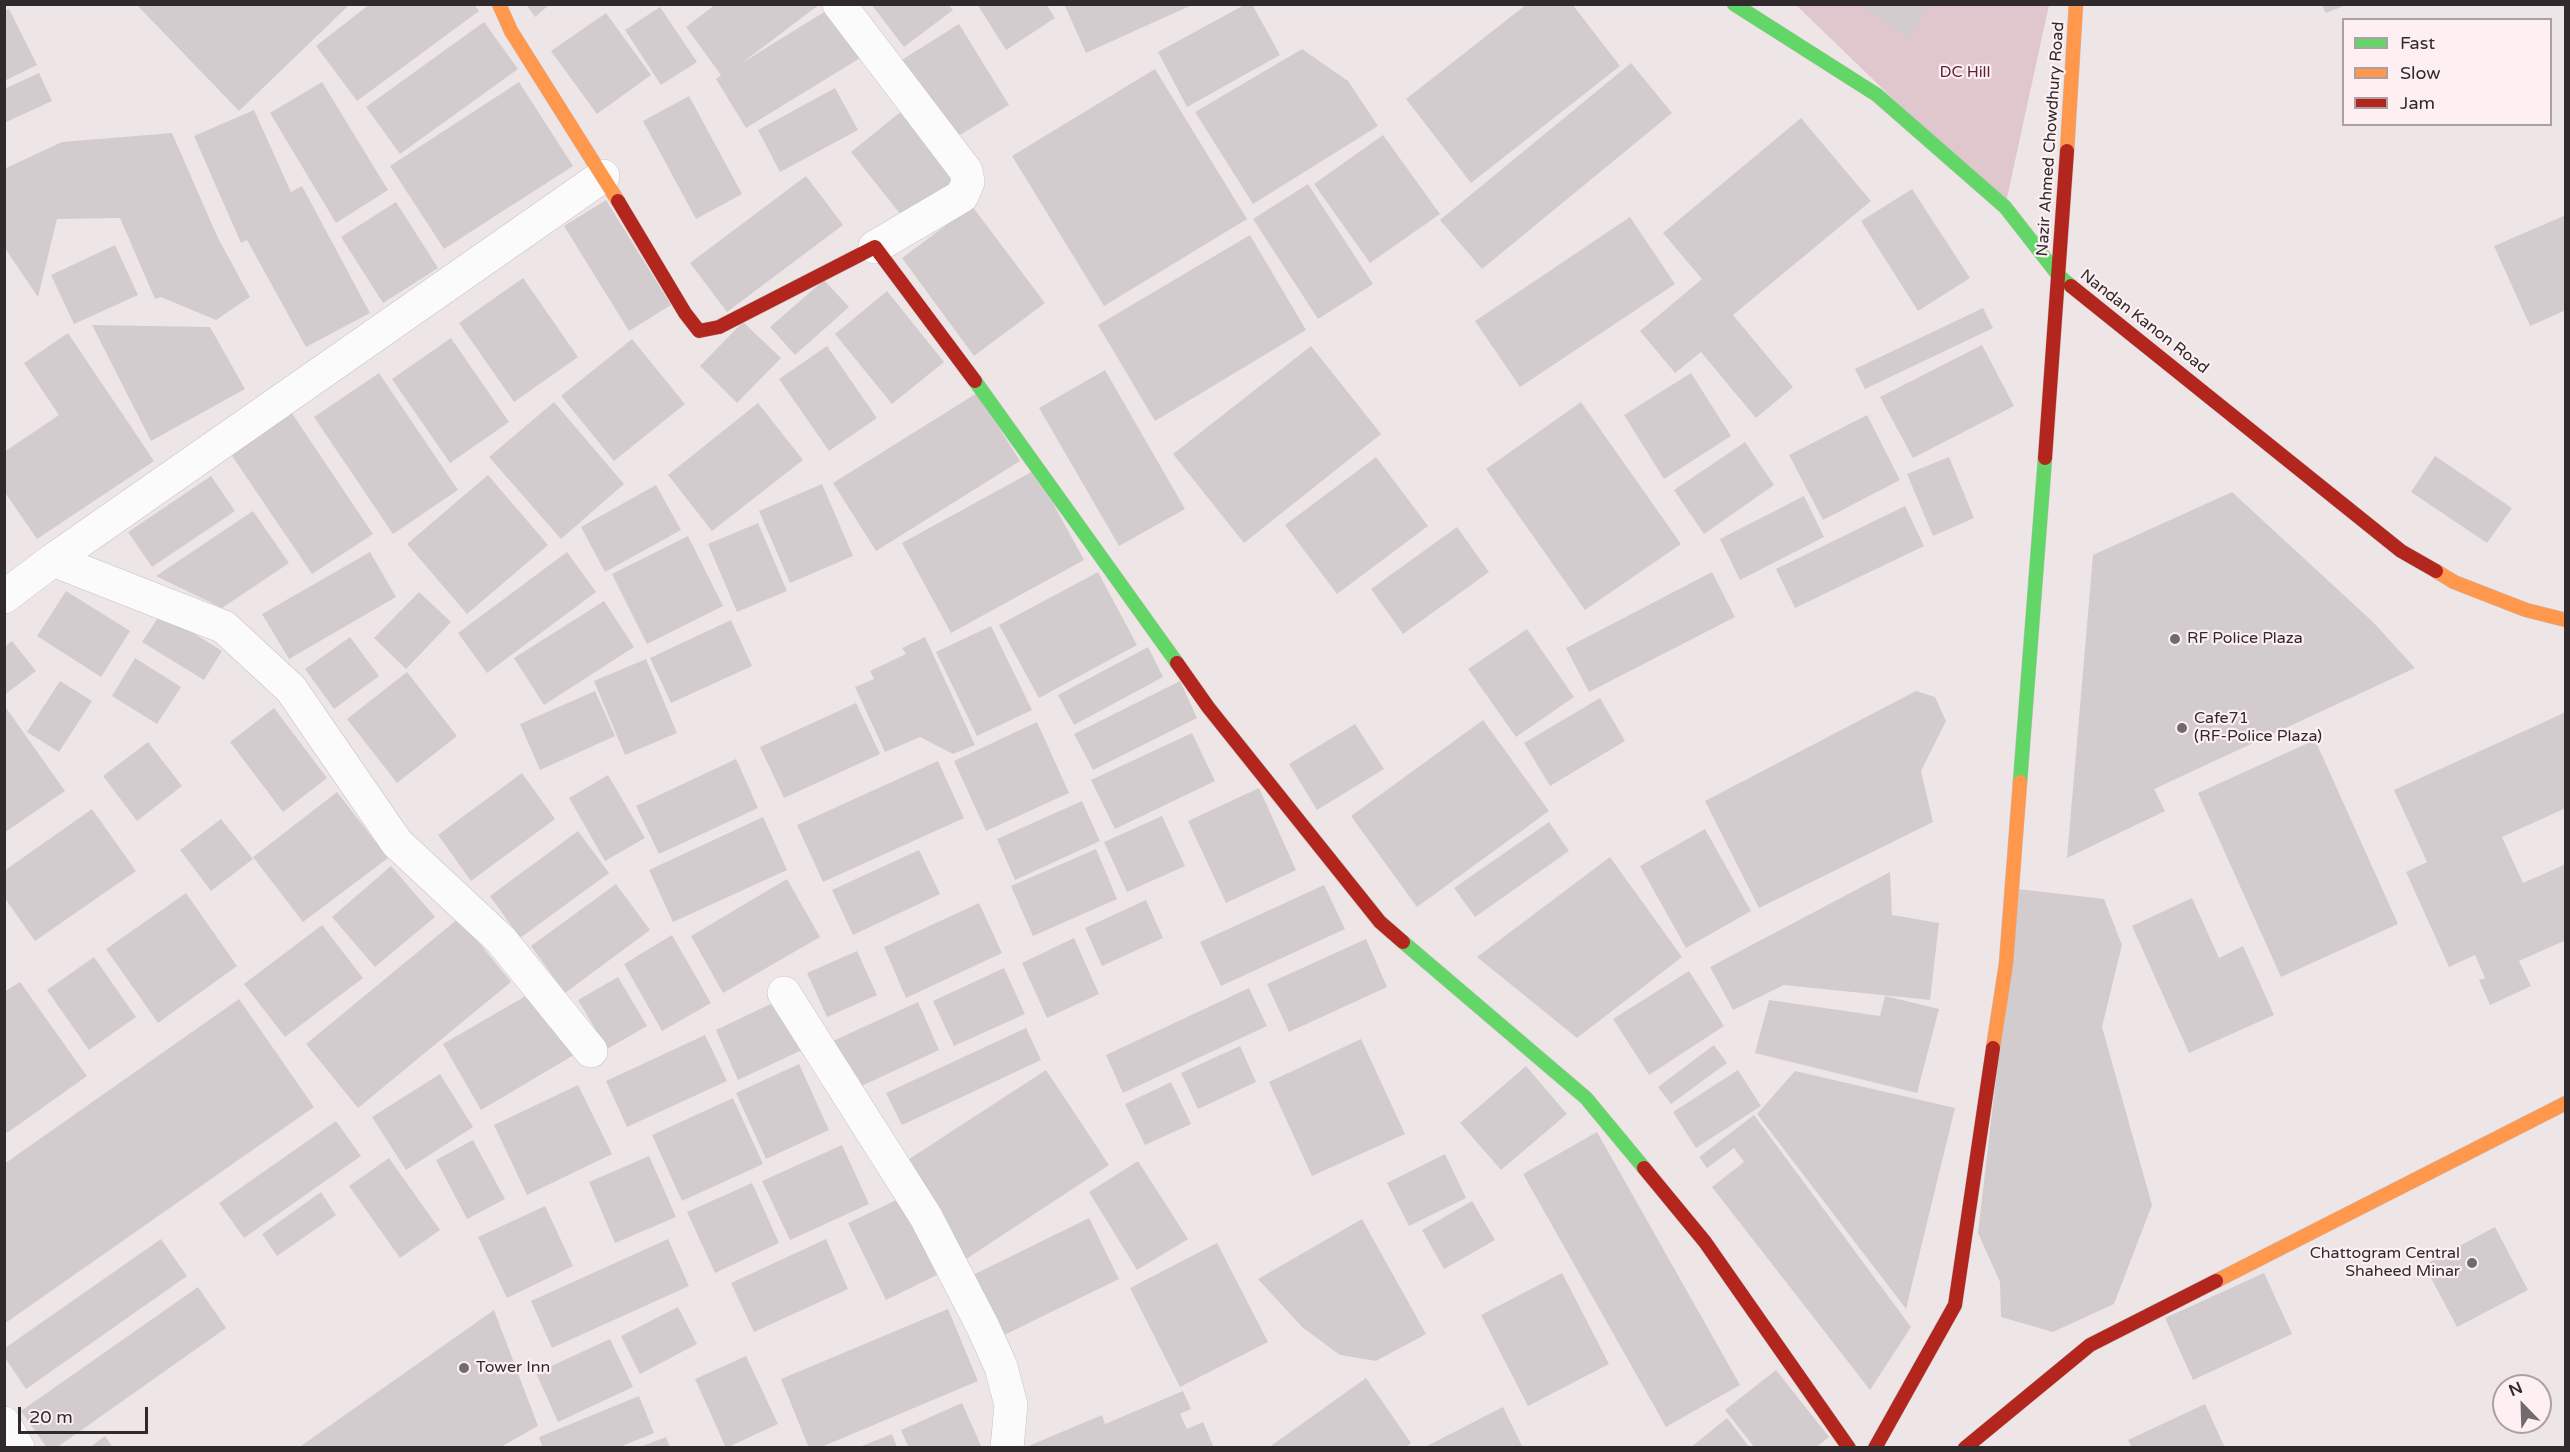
<!DOCTYPE html>
<style>
body{margin:0}
#map{position:relative;width:2570px;height:1452px;overflow:hidden;background:#eee5e7;font-family:"Varela Round",sans-serif}
canvas{display:block}
.frame{position:absolute;inset:0;border:6px solid #302a2c;pointer-events:none}
.legend{position:absolute;left:2342px;top:18px;width:210px;height:108px;box-sizing:border-box;background:#fdeff2;border:2px solid #aba0a3;margin:0;padding:8px 10px;list-style:none;font-size:18px;color:#302a2c}
.legend li{display:flex;align-items:center;gap:12px;height:30px}
.legend b{width:30px;border:2px solid #aba0a3}
.north{position:absolute;left:2492px;top:1374px;width:60px;height:60px;box-sizing:border-box;background:#fdeff2;border:2px solid #aba0a3;border-radius:50%;rotate:337deg;font-size:16px;font-weight:700;line-height:24px;text-align:center;color:#302a2c}
.north::after{content:'';display:block;margin:auto;width:21px;height:27px;background:#726b6d;clip-path:polygon(50% 0,100% 100%,50% 72%,0 100%)}
.scale{position:absolute;left:18px;top:1407px;width:130px;height:27px;box-sizing:border-box;border:3px solid #302a2c;border-top:0;padding-left:8px;font-size:18px;line-height:21px;white-space:nowrap;color:#302a2c;-webkit-text-stroke:4px #fdeff2;paint-order:stroke}
</style>
<div id="map">
<canvas width="2570" height="1452"></canvas>
<div class="frame"></div>
<ul class="legend">
<li><b style="height:8px;background:#63d668"></b>Fast</li>
<li><b style="height:8px;background:#ff974d"></b>Slow</li>
<li><b style="height:8px;background:#b3261e"></b>Jam</li>
</ul>
<div class="north">N</div>
<div class="scale">20 m</div>
</div>
<script>
const context = document.querySelector('canvas').getContext('2d');
context.lineJoin = 'round';
function fillPath(path, color) { context.fillStyle = color; context.fill(path, 'evenodd'); }
const toPath = rows => new Path2D(rows.map(r => 'M' + r).join(''));
function stroke(path, color, width, dash) { context.strokeStyle = color; context.lineWidth = width; context.lineCap = dash ? 'butt' : 'round'; context.setLineDash(dash || []); context.stroke(path); }
function write(font, color, halo, rows, align = 'center') {
  context.font = font + ' "Varela Round",sans-serif'; context.lineWidth = 4.5; context.setLineDash([]); context.textBaseline = 'middle'; context.strokeStyle = halo; context.fillStyle = color; for (const [text, x, y, turn = 0] of rows) {
    context.save(); context.translate(x, y); context.rotate((+turn || 0) * Math.PI / 180); context.textAlign = isNaN(turn) ? turn : align; if (halo) context.strokeText(text, 0, 0); context.fillText(text, 0, 0); context.restore();
  }
}
fillPath(toPath([
 [1796,5,2049,5,2005,207]
]), '#e0c7ce');
fillPath(toPath([
 [136,4,347,4,348,6,239,111],
 [370,4,474,4,479,11,357,101,316,46],
 [526,4,550,4,535,17],
 [716,4,820,4,742,63,837,4,870,52,746,128,716,79,721,75,686,27],
 [871,4,948,4,953,10,904,47],
 [977,4,1046,4,1055,18,1006,50],
 [1064,4,1194,4,1086,53],
 [1246,4,1252,4,1280,55,1187,107,1158,52],
 [1527,4,1572,4,1620,66,1471,183,1406,99],
 [1857,4,1930,4,1908,37],
 [2322,5,2346,5,2326,13],
 [660,7,697,62,661,85,625,30],
 [9,9,37,65,4,81,4,11],
 [606,13,651,75,597,114,551,51],
 [484,22,518,69,400,154,366,107],
 [959,24,1009,105,950,141,900,61],
 [1302,49,1348,81,1378,126,1253,204,1195,112],
 [1631,63,1672,113,1482,269,1440,220],
 [1155,69,1247,219,1104,306,1012,156],
 [39,73,52,101,4,123,4,89],
 [322,82,388,190,336,223,270,113],
 [519,82,573,166,444,249,390,166],
 [835,88,858,130,780,172,758,130],
 [689,96,742,194,696,219,643,121],
 [254,110,291,192,302,186,370,313,306,347,247,240,241,243,194,136],
 [903,110,958,178,905,220,851,152],
 [1801,118,1871,201,1733,315,1793,387,1756,418,1701,352,1675,373,1640,331,1702,279,1663,233],
 [172,133,217,236,250,297,216,320,161,297,155,299,120,218,57,219,38,297,4,247,4,169,62,142],
 [1383,135,1440,214,1370,263,1314,184],
 [806,176,843,225,727,312,690,263],
 [1308,184,1373,284,1318,319,1253,219],
 [1912,189,1970,278,1918,311,1861,221],
 [606,200,671,305,629,331,564,226],
 [396,202,438,268,383,303,341,237],
 [972,206,1045,303,974,356,902,258],
 [2566,215,2566,310,2530,326,2494,246],
 [1630,217,1675,284,1520,387,1475,321],
 [1250,235,1306,330,1155,421,1098,325],
 [115,245,138,295,74,324,51,275],
 [523,278,578,357,514,402,459,323],
 [824,280,849,307,795,355,770,327],
 [887,291,944,362,892,404,835,334],
 [1983,308,1993,328,1865,389,1855,369],
 [743,322,781,358,737,403,700,366],
 [92,325,210,327,245,389,151,441],
 [68,333,154,461,37,539,4,491,4,452,59,415,24,363],
 [451,338,509,422,450,463,392,379],
 [632,339,685,404,614,461,561,396],
 [1982,345,2014,406,1913,458,1880,397],
 [827,346,877,418,829,451,779,379],
 [1311,346,1381,434,1244,543,1173,454],
 [1105,370,1185,509,1119,546,1039,408],
 [379,373,458,490,393,534,314,417],
 [1691,373,1731,436,1664,479,1624,415],
 [977,393,1020,461,876,551,833,483],
 [554,402,624,484,561,539,489,457],
 [1581,402,1681,544,1585,610,1486,469],
 [758,403,803,460,712,531,668,475],
 [287,406,373,534,312,574,226,447],
 [1867,415,1900,480,1823,520,1789,455],
 [1745,442,1774,485,1704,534,1674,490],
 [2435,456,2512,508,2487,543,2411,492],
 [1376,457,1428,526,1337,594,1285,525],
 [1949,457,1974,518,1933,536,1907,474],
 [1035,470,1084,560,951,633,902,543],
 [488,475,548,545,467,614,407,544],
 [211,476,235,511,152,567,128,532],
 [822,484,853,556,790,583,759,511],
 [656,485,681,530,605,572,581,527],
 [2232,492,2373,622,2415,668,2154,789,2165,811,2067,858,2093,555],
 [1804,496,1824,537,1740,580,1720,539],
 [1905,506,1924,546,1795,608,1776,569],
 [253,511,289,563,222,608,156,576],
 [758,523,787,591,737,612,708,544],
 [1457,527,1489,572,1403,634,1371,589],
 [688,536,723,606,647,644,612,574],
 [370,552,396,597,289,659,262,614],
 [567,552,596,592,487,673,458,633],
 [1098,572,1137,645,1039,698,999,625],
 [1712,572,1735,617,1589,692,1566,648],
 [66,591,130,631,101,677,37,636],
 [419,592,451,622,406,669,374,638],
 [604,601,634,647,544,705,514,658],
 [161,613,222,651,204,680,142,642],
 [731,620,752,666,671,703,650,658],
 [991,626,1032,710,977,736,936,652],
 [1527,629,1574,697,1516,737,1468,669],
 [350,637,379,676,334,709,305,669],
 [925,637,975,745,953,754,920,737,885,752,855,687,874,679,870,671,906,654,902,648],
 [12,641,36,671,4,695,4,647],
 [1148,647,1163,677,1074,725,1058,695],
 [135,658,181,687,157,724,112,696],
 [646,659,677,733,625,755,594,681],
 [407,672,457,736,397,783,347,719],
 [60,681,92,701,59,752,27,732],
 [1180,681,1197,718,1093,770,1074,734],
 [595,691,615,736,540,770,520,724],
 [1916,691,1935,697,1946,721,1921,771,1933,822,1759,908,1705,801],
 [1600,698,1625,741,1550,786,1524,743],
 [856,703,880,754,784,798,760,747],
 [4,705,65,791,4,833],
 [274,708,327,778,283,812,230,742],
 [2566,712,2566,808,2502,837,2523,883,2566,864,2566,940,2519,961,2531,986,2490,1005,2479,980,2485,978,2475,955,2449,967,2406,872,2427,862,2394,790],
 [1483,720,1549,811,1417,907,1351,816],
 [1037,722,1069,793,986,831,954,761],
 [1355,724,1384,769,1317,810,1289,764],
 [1192,733,1215,781,1115,829,1091,780],
 [2315,740,2398,924,2281,977,2198,793],
 [148,742,182,786,137,821,103,776],
 [736,759,758,808,659,854,636,806],
 [938,761,964,818,823,882,797,825],
 [522,773,555,819,471,881,438,835],
 [608,775,645,838,605,861,569,798],
 [1259,788,1296,870,1226,903,1188,821],
 [337,792,388,858,303,922,253,857],
 [1082,801,1100,841,1015,880,997,839],
 [92,809,136,871,35,941,4,897,4,871],
 [1162,816,1185,866,1127,892,1104,842],
 [763,817,787,870,673,922,649,870],
 [221,819,253,859,211,891,180,850],
 [1549,822,1569,851,1475,917,1454,888],
 [1705,829,1751,911,1686,948,1640,866],
 [578,831,609,873,520,938,490,896],
 [1096,849,1117,899,1033,936,1011,886],
 [919,850,940,894,853,935,832,890],
 [1610,857,1682,957,1577,1038,1477,957],
 [391,866,435,917,375,967,332,917],
 [1890,872,1892,915,1939,923,1930,1000,1784,985,1733,1010,1710,967],
 [787,879,820,937,723,993,691,936],
 [616,884,650,930,565,993,531,946],
 [1324,885,1345,929,1221,986,1200,942],
 [2018,889,2104,899,2122,945,2102,1027,2152,1205,2114,1304,2053,1332,2001,1317,2000,1282,1978,1233],
 [186,893,237,966,158,1023,106,949],
 [2192,898,2219,958,2243,946,2274,1015,2189,1053,2132,926],
 [1146,900,1163,938,1102,966,1085,928],
 [979,903,1002,953,906,998,884,947],
 [459,918,511,982,358,1108,306,1044],
 [322,925,363,978,285,1037,244,984],
 [672,935,711,1003,662,1031,624,964],
 [1074,938,1099,994,1047,1018,1022,963],
 [1366,939,1387,987,1289,1032,1267,984],
 [857,951,877,995,827,1017,807,973],
 [94,957,136,1017,89,1050,47,990],
 [1004,968,1025,1014,954,1046,933,1001],
 [1689,971,1724,1026,1649,1075,1613,1019],
 [618,977,647,1026,607,1049,578,1000],
 [20,982,87,1076,7,1133,4,1129,4,992],
 [1249,988,1267,1026,1123,1093,1106,1055],
 [536,990,574,1055,481,1110,443,1044],
 [1885,996,1939,1009,1917,1093,1755,1053,1769,1000,1880,1016],
 [239,999,314,1107,4,1324,4,1164],
 [781,999,804,1049,738,1080,716,1030],
 [918,1002,939,1050,855,1089,833,1041],
 [1026,1028,1041,1060,902,1125,886,1093],
 [705,1035,727,1081,627,1127,606,1081],
 [1361,1039,1405,1134,1312,1176,1269,1082],
 [1714,1045,1727,1063,1671,1104,1658,1087],
 [1240,1046,1256,1082,1198,1109,1181,1073],
 [799,1064,829,1130,766,1159,736,1093],
 [1526,1066,1567,1114,1501,1170,1460,1123],
 [1046,1070,1109,1165,966,1259,903,1163],
 [1738,1070,1761,1106,1696,1148,1673,1112],
 [1795,1071,1955,1108,1906,1309,1757,1114],
 [440,1074,473,1127,406,1170,372,1117],
 [1171,1082,1191,1124,1145,1145,1125,1104],
 [578,1085,612,1154,527,1195,494,1125],
 [733,1098,763,1164,682,1201,652,1135],
 [1754,1115,1911,1327,1870,1390,1712,1187,1744,1162,1734,1148,1707,1168,1699,1157],
 [336,1121,361,1156,244,1238,219,1203],
 [1597,1132,1740,1385,1666,1427,1523,1174],
 [473,1140,505,1199,467,1219,436,1160],
 [842,1145,869,1204,790,1240,762,1181],
 [1445,1154,1466,1198,1409,1226,1387,1183],
 [649,1156,676,1217,615,1243,589,1182],
 [389,1158,440,1230,400,1258,349,1186],
 [1138,1161,1188,1239,1137,1270,1089,1192],
 [752,1183,779,1243,715,1273,687,1212],
 [321,1192,336,1215,277,1256,262,1234],
 [909,1194,947,1270,886,1300,848,1223],
 [1472,1201,1495,1240,1444,1269,1422,1230],
 [545,1206,573,1266,507,1298,478,1237],
 [1089,1218,1119,1279,1000,1337,971,1276],
 [1362,1219,1426,1334,1376,1361,1340,1355,1302,1327,1258,1279],
 [2495,1227,2528,1290,2457,1327,2424,1265],
 [161,1239,187,1276,26,1389,5,1358,5,1348],
 [668,1239,689,1286,552,1348,531,1301],
 [826,1239,848,1289,754,1332,731,1283],
 [1217,1243,1268,1342,1180,1387,1130,1288],
 [1562,1273,1609,1364,1528,1406,1481,1315],
 [2264,1273,2292,1334,2193,1380,2165,1318],
 [198,1287,226,1328,56,1448,47,1448,21,1411],
 [678,1307,697,1344,640,1374,621,1336],
 [948,1309,978,1381,819,1448,809,1448,781,1379],
 [494,1310,538,1426,499,1448,298,1448],
 [610,1339,633,1387,558,1422,536,1373],
 [746,1356,778,1424,726,1448,695,1379],
 [1776,1370,1829,1437,1815,1448,1755,1448,1725,1410],
 [1366,1378,1411,1443,1405,1448,1268,1448],
 [1183,1391,1191,1409,1180,1414,1187,1429,1203,1422,1214,1448,1024,1448,1102,1415,1105,1424],
 [639,1396,654,1433,617,1448,543,1448,539,1437],
 [962,1403,982,1448,909,1448,901,1430],
 [2205,1404,2225,1448,2132,1448,2128,1440],
 [1503,1407,1523,1448,1423,1448],
 [1727,1418,1750,1448,1690,1448],
 [892,1434,897,1447,859,1447],
 [105,1436,113,1448,89,1448],
 [666,1437,670,1448,640,1448,640,1447]
]), '#d3ccce');
const street = toPath([
 [839,4,966,171,968,182,962,196,875,247],
 [53,560,224,627,291,689,397,843,501,940,591,1051],
 [4,597,53,560,603,176],
 [784,993,926,1217,983,1327,1001,1367,1011,1405,1007,1448],
 [4,1423,18,1448]
]);
const fast = toPath([
 [1734,4,1877,95,2005,207,2059,276,2071,286],
 [975,381,1177,663],
 [2020,782,2045,458],
 [1403,942,1586,1098,1644,1168]
]);
const slow = toPath([
 [499,4,511,31,618,201],
 [2067,151,2076,4],
 [2436,571,2454,582,2526,610,2566,620],
 [1993,1048,2006,964,2020,782],
 [2216,1281,2566,1103]
]);
const jam = toPath([
 [618,201,685,313,699,331,719,327,875,247,975,381],
 [2071,286,2401,551,2436,571],
 [2045,458,2067,151],
 [1177,663,1208,707,1380,922,1403,942],
 [1644,1168,1705,1242,1849,1448],
 [1875,1448,1955,1305,1993,1048],
 [1965,1448,2090,1345,2216,1281]
]);
stroke(street, '#c9c2c4', 34);
stroke(fast, '#c9c2c4', 15);
stroke(slow, '#c9c2c4', 15);
stroke(jam, '#c9c2c4', 15);
stroke(street, '#fcfbfb', 33);
stroke(fast, '#63d668', 14);
stroke(slow, '#ff974d', 14);
stroke(jam, '#b3261e', 14);
for (const [x, y, r, color] of [
 [2175,639,6,"#726b6d"],
 [2182,728,6,"#726b6d"],
 [2472,1263,6,"#726b6d"],
 [464,1368,6,"#726b6d"]
]) { const dot = new Path2D(); dot.arc(x, y, r, 0, 2 * Math.PI); context.fillStyle = color; context.fill(dot); stroke(dot, '#fdeff2', 2); }
write('16px', '#5e2237', '#fdeff2', [
 ["DC Hill",1965,73]
]);
write('16px', '#302a2c', '#fdeff2', [
 ["Nazir Ahmed Chowdhury Road",2051,139,-86],
 ["Nandan Kanon Road",2144,322,38]
]);
write('16px', '#302a2c', '#fdeff2', [
 ["RF Police Plaza",2187,639],
 ["Cafe71",2194,719],
 ["(RF-Police Plaza)",2194,737],
 ["Chattogram Central",2460,1254,"right"],
 ["Shaheed Minar",2460,1272,"right"],
 ["Tower Inn",476,1368]
], 'left');
</script>
